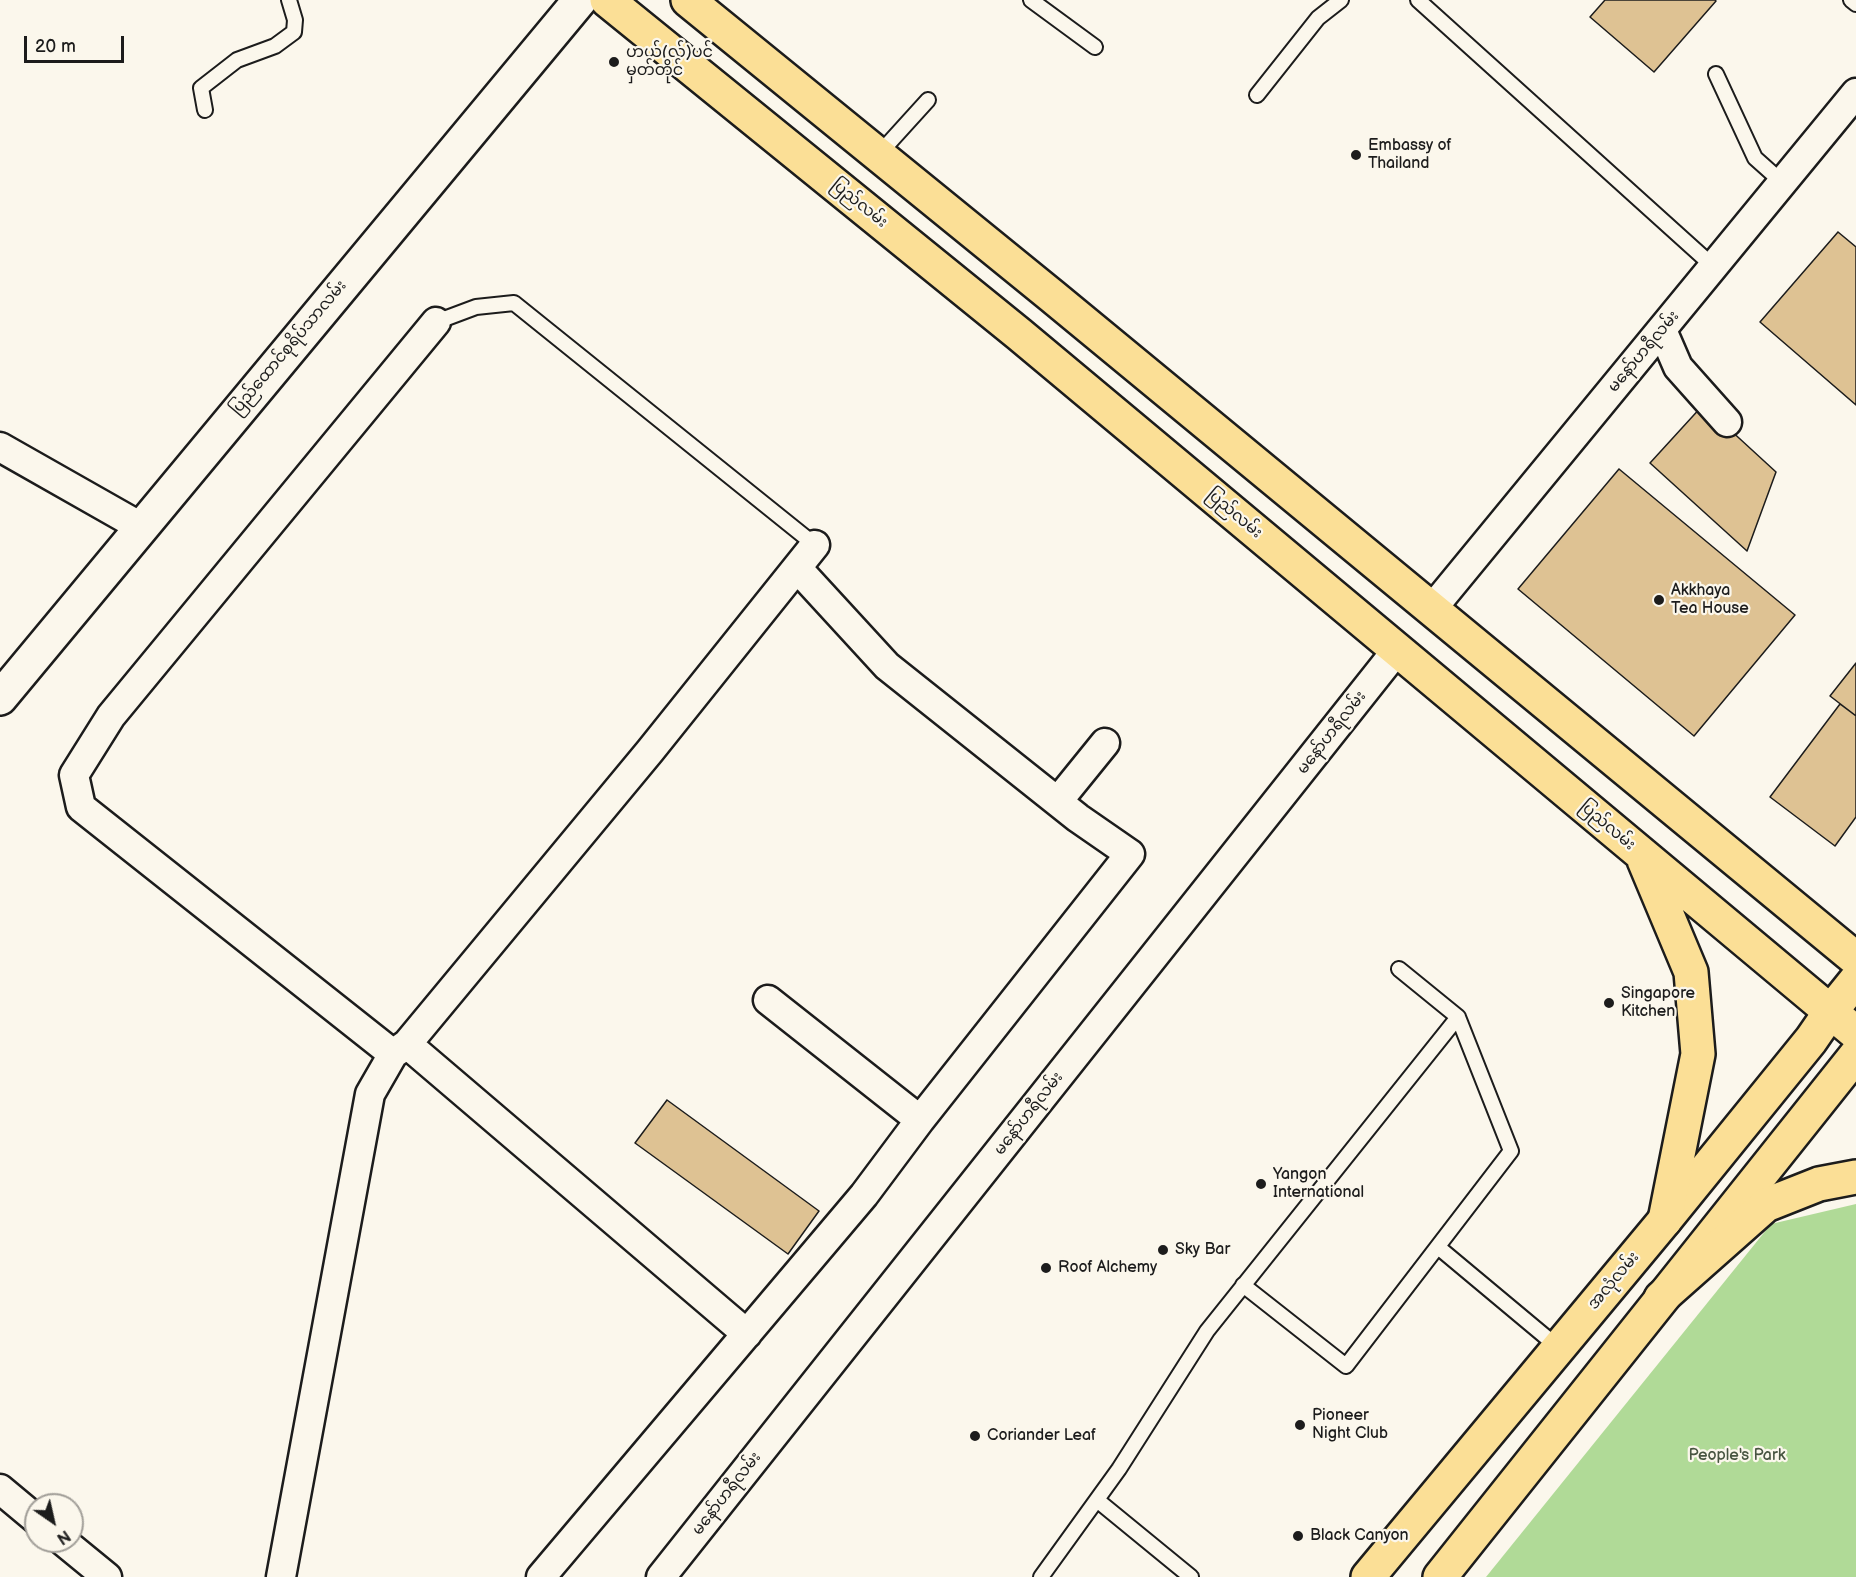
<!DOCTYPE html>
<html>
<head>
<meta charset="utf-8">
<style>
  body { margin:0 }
  #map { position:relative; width:1856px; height:1577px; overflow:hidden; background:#fbf7ec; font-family:"Balsamiq Sans",sans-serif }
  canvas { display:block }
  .north { position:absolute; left:24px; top:1493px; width:60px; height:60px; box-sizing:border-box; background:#fbf7ec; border:2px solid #a29f99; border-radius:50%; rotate:146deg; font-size:16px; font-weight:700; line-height:24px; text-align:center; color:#1c1c1c }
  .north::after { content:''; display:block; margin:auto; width:21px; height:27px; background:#1c1c1c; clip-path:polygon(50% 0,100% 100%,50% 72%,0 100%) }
  .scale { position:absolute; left:24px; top:36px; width:100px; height:27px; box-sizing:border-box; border:3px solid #1c1c1c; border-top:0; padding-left:8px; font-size:18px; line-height:21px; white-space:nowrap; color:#1c1c1c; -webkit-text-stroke:4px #fbf7ec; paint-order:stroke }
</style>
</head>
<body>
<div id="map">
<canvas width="1856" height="1577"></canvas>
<div class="north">N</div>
<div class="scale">20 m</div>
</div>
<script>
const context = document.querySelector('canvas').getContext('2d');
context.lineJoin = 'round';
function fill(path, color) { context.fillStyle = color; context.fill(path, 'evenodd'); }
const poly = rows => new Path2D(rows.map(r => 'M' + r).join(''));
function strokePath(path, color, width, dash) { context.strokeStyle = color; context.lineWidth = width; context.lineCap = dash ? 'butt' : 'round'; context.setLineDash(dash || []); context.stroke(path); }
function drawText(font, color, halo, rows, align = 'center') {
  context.font = font + ' "Balsamiq Sans","Noto Sans Myanmar",sans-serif'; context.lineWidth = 4.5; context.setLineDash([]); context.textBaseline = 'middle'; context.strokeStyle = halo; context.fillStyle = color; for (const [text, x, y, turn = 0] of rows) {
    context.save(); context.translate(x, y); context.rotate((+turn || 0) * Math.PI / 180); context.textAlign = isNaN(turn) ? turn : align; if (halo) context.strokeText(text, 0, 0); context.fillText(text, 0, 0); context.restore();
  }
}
fill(poly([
  [1856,1204,1856,1577,1486,1577,1771,1224]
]), '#b0da97');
const building = poly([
  [1605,0,1715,0,1716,1,1654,72,1590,17,1605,0],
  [1838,232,1856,247,1856,405,1760,322,1838,232],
  [1703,405,1776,472,1747,551,1650,463,1703,405],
  [1619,469,1795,615,1694,736,1518,589,1619,469],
  [1856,663,1856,716,1830,696,1856,663],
  [1840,704,1856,716,1856,817,1835,846,1770,797,1840,704],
  [667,1100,819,1211,788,1254,635,1143,667,1100]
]);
fill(building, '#dec293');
strokePath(building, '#1c1c1c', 1.5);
const lane = poly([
  [1031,0,1095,47],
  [1418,0,1714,267],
  [1851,0,1856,4],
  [1716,74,1755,158,1783,183],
  [1257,95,1318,18,1341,0],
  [205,110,201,88,237,60,275,46,294,32,295,20,289,0],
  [879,154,928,100],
  [436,322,476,307,514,303,815,545],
  [1438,1247,1559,1348],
  [1243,1285,1346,1366,1511,1151,1458,1017,1399,969],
  [1097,1500,1191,1577],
  [1041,1577,1119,1469,1207,1331,1458,1017]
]);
const street = poly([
  [1662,330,1678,367,1727,422],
  [0,447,141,527],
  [1431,610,1856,93],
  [1058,801,1105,743],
  [768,1000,920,1120,1130,854,1078,818,887,666,797,568],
  [407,1044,747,1334],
  [393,1054,81,807,74,775,111,716,436,322],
  [0,1489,36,1519],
  [63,1541,107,1577],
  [281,1577,370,1094,393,1054,407,1044,650,751,815,545],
  [541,1577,864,1195,920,1120],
  [661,1577,1397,650]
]);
const secondary = poly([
  [0,698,580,0]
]);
const primary = poly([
  [1368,1577,1665,1220,1811,1040,1831,1011],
  [1440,1577,1856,1055]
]);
const highway = poly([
  [607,0,1019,334,1856,1033],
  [688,0,1052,296,1856,959],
  [1644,860,1691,972,1698,1054,1665,1220],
  [1831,1011,1856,980],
  [1661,1298,1766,1205,1819,1184,1856,1177]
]);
strokePath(lane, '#1c1c1c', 18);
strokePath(street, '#1c1c1c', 33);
strokePath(secondary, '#1c1c1c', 38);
strokePath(primary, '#1c1c1c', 38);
strokePath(highway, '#1c1c1c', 38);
strokePath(lane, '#fbf7ec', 14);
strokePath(street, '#fbf7ec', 28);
strokePath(secondary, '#fbf7ec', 33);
strokePath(primary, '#fbdf96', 33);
strokePath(highway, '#fbdf96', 33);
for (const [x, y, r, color] of [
  [614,62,6,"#1c1c1c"],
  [1356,155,6,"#1c1c1c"],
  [1659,600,6,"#1c1c1c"],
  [1609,1003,6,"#1c1c1c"],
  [1261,1184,6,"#1c1c1c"],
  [1163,1250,6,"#1c1c1c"],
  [1046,1268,6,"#1c1c1c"],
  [1300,1425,6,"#1c1c1c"],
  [975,1436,6,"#1c1c1c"],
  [1298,1536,6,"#1c1c1c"]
]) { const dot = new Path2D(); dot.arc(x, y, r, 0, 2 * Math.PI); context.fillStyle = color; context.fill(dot); strokePath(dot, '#fbf7ec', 2); }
drawText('16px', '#1c1c1c', '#fbf7ec', [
  ["ဟယ်(လ်)ပင်",626,53],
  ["မှတ်တိုင်",626,71],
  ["Embassy of",1368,146],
  ["Thailand",1368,164],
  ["Akkhaya",1671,591],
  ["Tea House",1671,609],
  ["Singapore",1621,994],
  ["Kitchen",1621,1012],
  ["Yangon",1273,1175],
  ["International",1273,1193],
  ["Sky Bar",1175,1250],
  ["Roof Alchemy",1058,1268],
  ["Pioneer",1312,1416],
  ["Night Club",1312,1434],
  ["Coriander Leaf",987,1436],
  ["Black Canyon",1310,1536]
], 'left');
drawText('16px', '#1c1c1c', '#fbf7ec', [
  ["ပြည်လမ်း",859,204,39],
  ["ပြည်ထောင်စုရိပ်သာလမ်း",289,348,-50],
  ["မနော်ဟရီလမ်း",1644,352,-50],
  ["ပြည်လမ်း",1234,514,40],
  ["မနော်ဟရီလမ်း",1332,733,-52],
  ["ပြည်လမ်း",1607,826,40],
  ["မနော်ဟရီလမ်း",1029,1114,-52],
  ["အလုံလမ်း",1614,1281,-50],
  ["မနော်ဟရီလမ်း",727,1494,-52]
]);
drawText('16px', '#485541', '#fbf7ec', [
  ["People's Park",1737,1456]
]);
</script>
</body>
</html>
